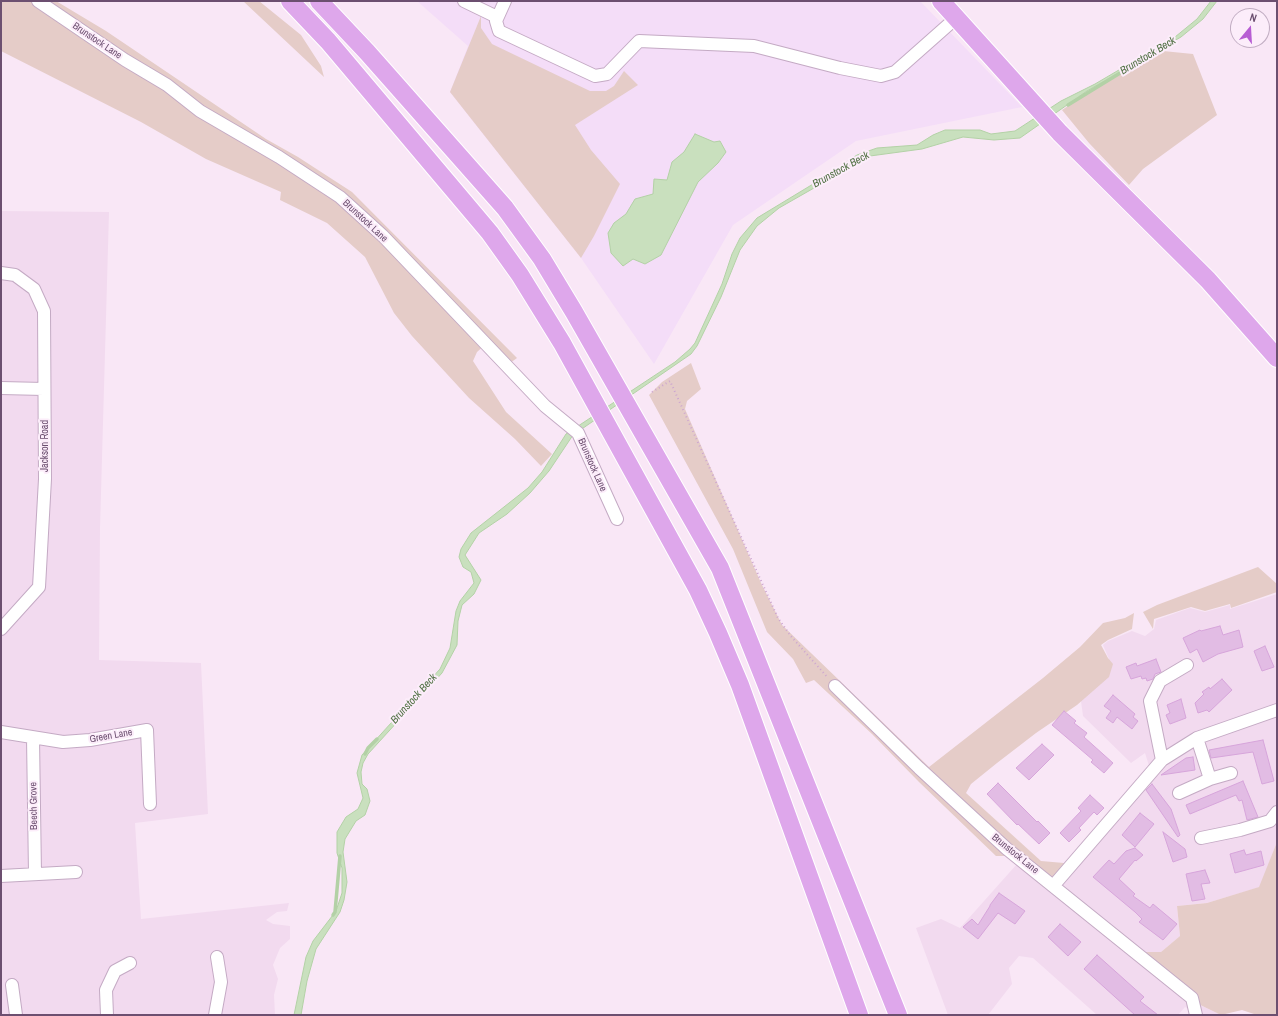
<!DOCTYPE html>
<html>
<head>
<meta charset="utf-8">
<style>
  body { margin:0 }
  #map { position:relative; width:1278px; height:1016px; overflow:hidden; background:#f9e7f6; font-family:"Archivo Narrow",sans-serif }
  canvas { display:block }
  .frame { position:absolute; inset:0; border:2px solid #6c4f70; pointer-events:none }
  .north { position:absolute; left:1230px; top:8px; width:40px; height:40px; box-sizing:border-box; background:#fcedfa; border:1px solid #c2aec3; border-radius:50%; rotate:18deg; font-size:11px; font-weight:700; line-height:16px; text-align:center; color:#6c4f70 }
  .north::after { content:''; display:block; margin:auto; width:14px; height:18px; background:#b75dd3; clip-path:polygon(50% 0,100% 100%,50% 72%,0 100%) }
</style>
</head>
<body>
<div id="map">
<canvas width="1278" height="1016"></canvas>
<div class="frame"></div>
<div class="north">N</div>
</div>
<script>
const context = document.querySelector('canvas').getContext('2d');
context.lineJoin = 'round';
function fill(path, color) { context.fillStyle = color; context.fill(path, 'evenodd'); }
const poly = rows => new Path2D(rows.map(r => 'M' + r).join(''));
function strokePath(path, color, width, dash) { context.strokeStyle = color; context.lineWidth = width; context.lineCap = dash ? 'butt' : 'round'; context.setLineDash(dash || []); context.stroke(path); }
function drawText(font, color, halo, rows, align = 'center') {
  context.font = font + ' "Archivo Narrow",sans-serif'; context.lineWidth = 4; context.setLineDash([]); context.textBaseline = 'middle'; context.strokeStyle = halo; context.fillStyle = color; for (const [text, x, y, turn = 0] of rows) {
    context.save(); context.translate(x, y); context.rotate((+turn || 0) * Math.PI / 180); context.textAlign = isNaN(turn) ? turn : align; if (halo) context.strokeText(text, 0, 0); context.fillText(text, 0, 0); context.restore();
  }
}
fill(poly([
  [1,211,109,212,100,528,99,660,201,663,208,814,135,823,141,919,289,903,287,911,277,912,266,920,273,924,290,926,290,939,280,948,273,965,278,979,274,995,275,1015,1,1015],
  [1277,594,1277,842,1260,887,1207,903,1177,906,1180,936,1161,952,1145,952,1190,1000,1221,1015,1198,1015,1185,1007,1178,1015,1097,1015,1033,958,1019,956,1009,968,1012,984,988,1015,948,1015,916,928,941,919,960,928,1017,864,1039,880,1056,879,1151,772,1145,753,1131,763,1083,716,1081,701,1075,689,1109,659,1103,645,1108,641,1132,631,1145,636,1154,629,1156,620,1190,608,1205,612,1230,605,1230,609]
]), '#f2daef');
fill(poly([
  [417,1,920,1,1022,107,856,141,733,225,654,364,581,258,450,92,468,46]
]), '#f4ddf8');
fill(poly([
  [1,1,56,1,106,31,266,139,298,157,352,192,517,358,506,366,487,343,477,352,473,361,506,412,552,454,541,466,515,439,469,398,412,336,394,313,365,257,327,223,280,200,281,192,206,159,141,122,1,51],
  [243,1,259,1,301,35,321,66,324,77],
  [481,16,481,28,492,44,590,91,606,91,614,86,624,71,638,85,575,125,591,150,620,184,594,236,581,258,450,92],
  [1153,50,1193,54,1217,115,1143,169,1129,185,1089,143,1062,110],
  [691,363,701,389,687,401,685,409,761,583,782,625,929,767,1043,678,1080,647,1103,623,1125,618,1134,613,1132,629,1108,640,1101,645,1108,658,1113,664,1109,677,1077,705,1036,733,997,763,971,784,966,793,1041,861,1064,863,1064,865,1054,878,1040,879,1006,856,996,856,919,782,872,734,814,680,806,683,793,659,767,632,733,549,649,395,662,382],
  [1258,567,1277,584,1277,592,1231,608,1230,604,1205,611,1191,607,1154,619,1153,629,1143,612,1157,605],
  [1277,842,1277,1015,1257,1015,1242,1010,1221,1015,1190,1000,1138,961,1145,952,1161,952,1180,936,1177,906,1207,903,1259,887]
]), '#e5ccc8');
const water = poly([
  [1211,1,1217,1,1203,19,1181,37,1087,91,1020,138,994,140,963,137,922,149,870,156,779,208,757,226,740,250,721,297,697,346,691,354,573,435,549,471,530,493,507,514,479,533,465,555,481,580,474,594,462,605,458,621,457,645,442,673,368,754,363,763,361,772,362,784,367,789,370,801,365,815,356,821,345,839,343,852,347,882,344,900,340,912,316,949,307,981,301,1015,294,1015,306,957,313,941,336,911,342,893,342,868,337,853,337,832,346,817,358,809,363,798,357,773,362,755,440,669,450,648,456,611,460,601,474,583,471,572,463,567,459,557,461,549,471,533,528,488,542,472,566,434,675,362,690,349,695,343,722,284,732,254,740,238,757,218,823,178,857,155,877,148,917,145,933,135,945,130,980,130,991,134,1015,131,1061,101,1095,84,1175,37,1197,19,1211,1],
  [695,134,714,142,720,141,726,152,718,163,698,182,661,255,645,264,633,259,623,266,611,253,608,233,614,223,626,214,635,199,653,194,654,179,667,180,672,162,684,152,695,134]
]);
fill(water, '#c9e0be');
strokePath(water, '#b3d1a6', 1);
strokePath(poly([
  [1068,105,1143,59],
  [365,754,368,748,377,739],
  [333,915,335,912,340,856]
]), '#b3d1a6', 3.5);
const building = poly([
  [1220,626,1223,635,1239,630,1243,647,1218,654,1203,662,1197,649,1190,653,1183,638,1200,630,1201,631,1220,626],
  [1265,646,1274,667,1262,671,1254,651,1265,646],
  [1156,659,1161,672,1155,674,1153,679,1147,681,1146,678,1142,679,1141,676,1131,679,1126,667,1136,663,1137,666,1156,659],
  [1222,679,1232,690,1209,712,1207,710,1198,713,1195,703,1204,694,1202,692,1209,687,1210,689,1222,679],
  [1113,695,1135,714,1133,717,1138,721,1132,729,1117,717,1113,723,1106,718,1111,711,1104,706,1113,695],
  [1181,699,1186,718,1170,724,1166,715,1170,713,1167,705,1181,699],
  [1064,711,1076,721,1074,723,1087,733,1084,737,1113,763,1104,773,1091,762,1093,760,1052,725,1064,711],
  [1263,740,1274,781,1262,784,1253,752,1211,758,1209,750,1263,740],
  [1042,744,1054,755,1029,780,1016,768,1042,744],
  [1193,757,1195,770,1161,775,1186,758,1193,757],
  [1243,781,1258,817,1247,820,1242,800,1239,801,1236,795,1190,814,1186,805,1243,781],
  [998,783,1037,822,1038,821,1050,833,1039,844,1018,824,1017,825,987,794,998,783],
  [1152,784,1171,809,1180,835,1178,837,1146,790,1152,784],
  [1090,795,1104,808,1097,815,1094,812,1079,828,1081,830,1069,842,1060,833,1081,811,1078,808,1090,795],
  [1140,813,1154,824,1135,847,1122,835,1140,813],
  [1163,832,1185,849,1187,857,1173,862,1163,832],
  [1135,848,1143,855,1136,861,1135,860,1119,879,1135,894,1133,896,1150,908,1153,904,1177,924,1163,940,1139,922,1142,919,1135,912,1093,877,1109,860,1114,864,1126,851,1135,848],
  [1244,850,1246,855,1261,851,1264,865,1235,873,1230,854,1244,850],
  [1205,870,1210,883,1201,884,1205,899,1192,901,1186,874,1205,870],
  [999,893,1025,911,1015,924,998,913,978,939,963,927,972,919,978,925,990,906,990,905,999,893],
  [1060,924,1081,942,1068,956,1048,937,1060,924],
  [1097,955,1144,997,1140,1001,1158,1015,1135,1015,1084,969,1097,955]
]);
fill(building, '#e2bce4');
strokePath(building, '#d7a5db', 1);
const minor = poly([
  [38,1,125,60,167,85,200,111,279,157,340,197,383,236,545,406,578,433,617,519],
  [464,1,497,17],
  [505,1,496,21,499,31,595,76,607,74,639,41,754,46,840,68,881,76,895,72,956,18],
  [1,273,15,275,34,289,44,311,45,479,39,587,1,629],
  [1,388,44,389],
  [835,686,919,768,1007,849,1192,998,1196,1015],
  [1,732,63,742,90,740,147,730,150,804],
  [33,738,35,874],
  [1197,738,1210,779,1231,773],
  [1162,760,1150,701,1160,681,1187,665],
  [1179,793,1210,779],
  [1201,838,1240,830,1270,821,1277,812],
  [1,876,76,872],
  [1054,885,1162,760,1197,738,1277,710],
  [12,985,16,1015],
  [107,1015,106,990,115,971,130,963],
  [215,1015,221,982,217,957]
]);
const highway = poly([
  [290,1,328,41,490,233,520,275,562,343,698,590,718,633,740,685,859,1015],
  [319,1,367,52,505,208,542,259,574,312,720,568,898,1015],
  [941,1,1060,133,1208,280,1277,358]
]);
strokePath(minor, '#c4aac4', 14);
strokePath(highway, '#fff', 20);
strokePath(poly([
  [652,392,670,381,778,618,790,635,828,678]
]), '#cda6d0', 2, [1, 3]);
strokePath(minor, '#fff', 12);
strokePath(highway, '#dea7eb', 18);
drawText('10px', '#6c4f70', '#fcedfa', [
  ["Brunstock Lane",97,41,34],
  ["Brunstock Lane",365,221,43],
  ["Jackson Road",45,446,-90],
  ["Brunstock Lane",592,465,66],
  ["Green Lane",111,736,-10],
  ["Beech Grove",34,806,-91],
  ["Brunstock Lane",1015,854,39]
]);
drawText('italic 11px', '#527245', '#fcedfa', [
  ["Brunstock Beck",1148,56,-31],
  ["Brunstock Beck",841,170,-29],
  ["Brunstock Beck",414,699,-48]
]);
</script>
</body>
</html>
